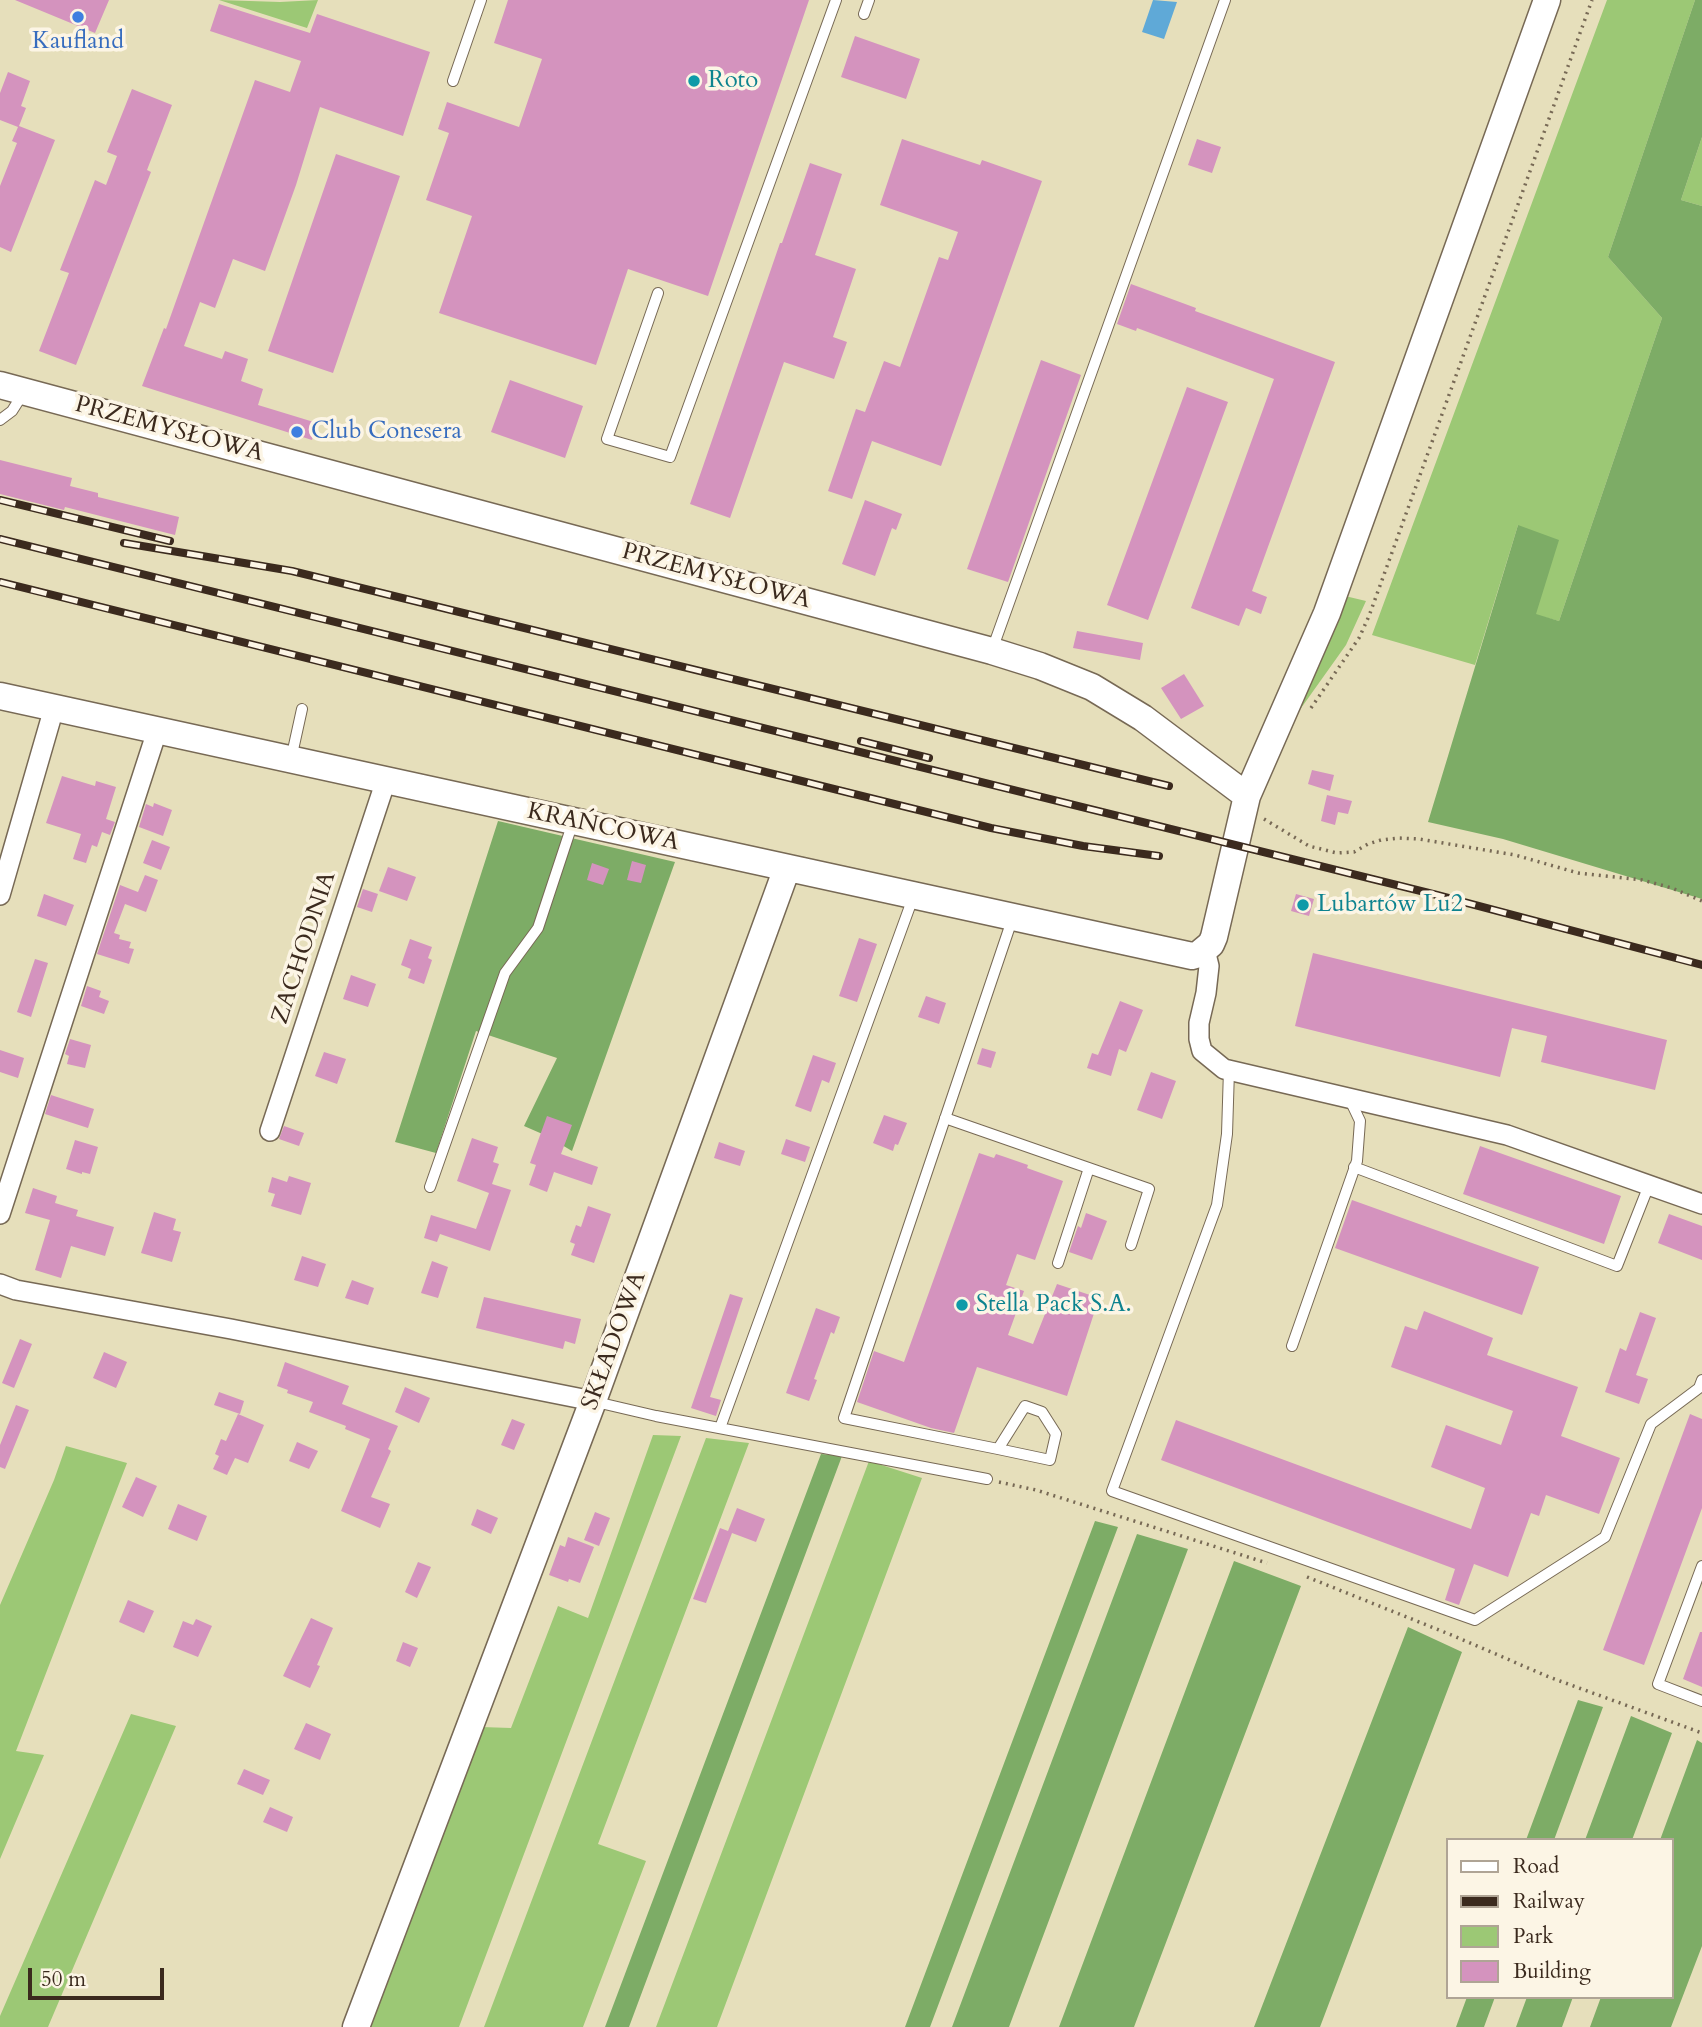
<!DOCTYPE html>
<html>
<head>
<meta charset="utf-8">
<style>
  body { margin:0 }
  #map { position:relative; width:1702px; height:2027px; overflow:hidden; background:#e6dfbb; font-family:Cardo,serif }
  canvas { display:block }
  .legend { position:absolute; left:1446px; top:1838px; width:228px; height:161px; box-sizing:border-box; background:#fcf5e5; border:2px solid #afa495; margin:0; padding:9px 12px; list-style:none; font-size:21px; color:#3b2a1e }
  .legend li { display:flex; align-items:center; gap:14px; height:35px }
  .legend b { width:35px; border:2px solid #afa495 }
  .scale { position:absolute; left:28px; top:1968px; width:136px; height:32px; box-sizing:border-box; border:4px solid #3b2a1e; border-top:0; padding-left:9px; font-size:21px; line-height:24px; white-space:nowrap; color:#3b2a1e; -webkit-text-stroke:5px #fcf5e5; paint-order:stroke }
</style>
</head>
<body>
<div id="map">
<canvas width="1702" height="2027"></canvas>
<ul class="legend">
<li><b style="height:9px;background:#fff"></b>Road</li>
<li><b style="height:9px;background:#3b2a1e"></b>Railway</li>
<li><b style="height:19px;background:#9cc875"></b>Park</li>
<li><b style="height:19px;background:#d493be"></b>Building</li>
</ul>
<div class="scale">50 m</div>
</div>
<script>
const context = document.querySelector('canvas').getContext('2d');
context.lineJoin = 'round';
function fill(path, color) { context.fillStyle = color; context.fill(path, 'evenodd'); }
const poly = rows => new Path2D(rows.map(r => 'M' + r).join(''));
function strokePath(path, color, width, dash) { context.strokeStyle = color; context.lineWidth = width; context.lineCap = dash ? 'butt' : 'round'; context.setLineDash(dash || []); context.stroke(path); }
function drawText(font, color, halo, rows, align = 'center') {
  context.font = font + ' Cardo,serif'; context.lineWidth = 7; context.setLineDash([]); context.textBaseline = 'middle'; context.strokeStyle = halo; context.fillStyle = color; for (const [text, x, y, turn = 0] of rows) {
    context.save(); context.translate(x, y); context.rotate((+turn || 0) * Math.PI / 180); context.textAlign = isNaN(turn) ? turn : align; if (halo) context.strokeText(text, 0, 0); context.fillText(text, 0, 0); context.restore();
  }
}
fill(poly([
  [219,0,280,2,318,0,307,28],
  [1607,0,1695,0,1608,257,1662,318,1559,621,1536,615,1518,525,1475,665,1372,635],
  [1702,137,1702,206,1681,200],
  [1345,596,1366,601,1346,645,1294,718],
  [653,1435,681,1436,459,2027,368,2027,481,1727,511,1728,558,1606,588,1618],
  [706,1438,749,1443,598,1844,646,1861,583,2027,484,2027],
  [66,1446,127,1463,16,1751,44,1755,0,1859,0,1605,54,1480],
  [869,1461,922,1478,717,2027,656,2027],
  [131,1714,176,1726,48,2027,0,2027,0,2016]
]), '#9cc875');
fill(poly([
  [1695,0,1702,0,1702,137,1681,200,1702,206,1702,899,1503,839,1428,822,1518,525,1559,540,1536,614,1559,621,1662,318,1608,257],
  [498,821,675,862,572,1151,547,1136,524,1126,557,1058,476,1031,436,1153,395,1142],
  [821,1454,842,1456,629,2027,605,2027],
  [1095,1521,1118,1527,930,2027,905,2027],
  [1137,1534,1188,1549,1009,2027,952,2027],
  [1234,1561,1301,1586,1134,2027,1059,2027],
  [1408,1627,1462,1652,1320,2027,1254,2027],
  [1578,1700,1603,1707,1554,1840,1526,1840],
  [1631,1716,1672,1733,1632,1840,1585,1840],
  [1697,1740,1702,1743,1702,1946,1671,2027,1590,2027,1601,1997,1672,1997,1672,1840,1660,1840],
  [1467,1997,1495,1997,1484,2027,1456,2027],
  [1527,1997,1573,1997,1562,2027,1516,2027]
]), '#7dac66');
fill(poly([
  [1153,0,1177,2,1164,39,1142,32]
]), '#5fa9d7');
fill(poly([
  [15,0,109,0,95,33],
  [508,0,809,0,708,296,628,269,596,365,439,313,472,216,426,200,449,133,438,129,447,102,519,127,542,59,494,43],
  [219,4,310,33,317,14,430,52,403,136,320,107,296,185,265,271,233,259,215,308,200,302,184,346,222,359,225,351,248,359,241,381,263,389,258,405,317,423,312,440,142,386,164,328,166,329,255,80,290,92,301,61,210,31],
  [855,36,920,59,906,99,841,77],
  [8,72,30,81,21,106,26,108,19,126,55,140,11,252,0,247,0,186,17,143,12,141,18,127,0,120,0,93],
  [132,89,172,105,147,170,151,172,76,365,39,351,69,273,60,270,95,180,106,185,117,156,107,152],
  [902,139,980,165,982,160,1042,181,941,466,872,441,852,499,828,491,856,409,865,412,884,361,900,367,939,257,948,260,958,232,880,205],
  [1197,139,1221,147,1212,173,1188,165],
  [336,154,400,176,333,373,268,351],
  [810,163,842,174,815,255,856,269,833,337,847,342,834,379,784,362,730,518,690,504,780,243,782,243],
  [1131,284,1196,308,1195,311,1335,362,1252,591,1267,597,1261,614,1246,608,1239,626,1191,608,1274,379,1137,328,1136,331,1117,324],
  [1041,360,1081,375,1008,582,967,569],
  [510,380,583,406,565,458,491,432],
  [1187,387,1228,402,1148,620,1107,605],
  [0,460,72,478,70,486,98,493,98,497,179,517,175,535,65,507,64,510,0,494],
  [865,500,902,514,896,530,892,528,875,576,842,564],
  [1077,631,1143,643,1140,660,1073,648],
  [1184,674,1204,706,1181,719,1161,688],
  [1312,770,1334,775,1330,791,1308,784],
  [62,776,95,786,96,781,116,787,106,819,115,822,110,835,102,832,97,847,92,845,86,863,73,859,81,834,46,823],
  [1327,795,1352,801,1348,814,1338,812,1335,825,1321,821],
  [154,803,172,810,163,836,139,827,146,804,153,807],
  [152,840,170,847,161,870,143,863],
  [632,861,646,865,641,883,627,880],
  [592,863,609,869,603,885,587,880],
  [388,867,416,877,407,901,379,891],
  [145,875,158,880,146,912,125,904,114,933,120,935,119,939,131,942,129,948,134,949,129,964,97,954,120,885,138,892],
  [363,889,378,894,372,912,357,907],
  [44,894,74,905,66,926,37,916],
  [1296,894,1314,899,1309,916,1291,911],
  [859,938,877,944,857,1002,839,996],
  [410,939,432,947,428,958,432,960,424,984,408,978,411,969,401,965],
  [1313,953,1667,1040,1655,1090,1541,1062,1547,1036,1512,1028,1500,1077,1295,1026],
  [35,959,48,963,31,1017,17,1012],
  [351,975,376,984,368,1007,343,999],
  [87,986,101,991,99,997,109,1001,104,1014,81,1006],
  [926,996,946,1003,939,1024,918,1017],
  [1120,1001,1143,1010,1126,1052,1119,1049,1111,1076,1087,1068,1092,1053,1098,1055],
  [70,1039,91,1045,85,1068,67,1064,69,1056,65,1054],
  [982,1048,996,1052,991,1068,977,1064],
  [0,1050,24,1058,18,1078,0,1072],
  [324,1052,346,1059,337,1084,315,1076],
  [813,1055,836,1063,829,1083,822,1080,811,1112,795,1106],
  [1151,1072,1176,1081,1162,1119,1137,1110],
  [51,1095,94,1109,88,1128,45,1114],
  [884,1115,907,1123,898,1145,895,1144,893,1151,873,1143],
  [547,1116,572,1125,561,1154,598,1167,592,1185,554,1172,547,1192,529,1185,536,1165,530,1163],
  [284,1126,304,1133,299,1146,279,1139],
  [472,1138,498,1147,493,1162,499,1164,492,1184,511,1190,490,1251,440,1234,437,1242,424,1238,431,1215,476,1229,489,1193,457,1181],
  [786,1139,810,1147,805,1162,781,1154],
  [75,1140,98,1147,90,1174,82,1172,82,1174,66,1169],
  [719,1142,745,1151,740,1166,714,1158],
  [1480,1146,1621,1196,1604,1244,1463,1194],
  [979,1153,994,1158,996,1154,1005,1157,1028,1165,1027,1168,1063,1181,1035,1260,1017,1254,1006,1285,1024,1291,1008,1335,1033,1344,1057,1284,1099,1298,1067,1396,977,1367,954,1433,931,1428,857,1402,874,1351,904,1362],
  [289,1176,311,1183,301,1215,271,1206,275,1194,268,1192,272,1177,287,1182],
  [33,1188,57,1196,55,1203,78,1210,76,1216,114,1227,105,1256,71,1246,61,1278,35,1270,50,1220,25,1213],
  [1352,1200,1539,1267,1522,1315,1335,1248],
  [588,1206,611,1214,594,1263,571,1255,575,1244,570,1242,576,1225,581,1227],
  [154,1212,176,1219,173,1230,181,1232,172,1262,141,1253],
  [1086,1213,1107,1221,1092,1260,1069,1252,1078,1226,1081,1228],
  [1669,1214,1702,1226,1702,1260,1658,1243],
  [302,1256,326,1264,318,1287,294,1280],
  [432,1261,448,1267,438,1298,421,1293],
  [352,1280,374,1288,368,1305,345,1298],
  [730,1294,743,1298,710,1397,721,1400,716,1416,691,1408],
  [484,1297,581,1319,575,1344,565,1341,563,1349,476,1328],
  [816,1308,840,1317,834,1334,831,1332,814,1379,817,1380,809,1401,786,1393],
  [1424,1311,1493,1338,1487,1355,1578,1387,1561,1436,1620,1458,1599,1514,1546,1495,1539,1516,1531,1513,1508,1577,1474,1564,1459,1605,1445,1600,1455,1569,1161,1460,1176,1420,1471,1529,1485,1488,1431,1467,1446,1425,1501,1445,1513,1411,1391,1367,1405,1326,1417,1330],
  [1640,1312,1656,1318,1636,1375,1648,1379,1639,1404,1605,1392,1620,1348,1626,1351],
  [20,1339,32,1344,14,1388,2,1383],
  [104,1352,127,1362,116,1388,93,1378],
  [285,1362,349,1386,342,1404,398,1426,388,1449,391,1451,371,1497,390,1504,380,1528,341,1511,370,1439,345,1429,346,1426,309,1412,313,1402,287,1393,288,1390,277,1386],
  [405,1387,430,1398,419,1423,395,1412],
  [219,1392,244,1401,240,1414,214,1405],
  [16,1405,29,1410,5,1469,0,1467,0,1445],
  [238,1414,264,1425,248,1463,235,1458,227,1475,213,1469,219,1456,215,1454,221,1439,226,1441],
  [1690,1414,1702,1419,1702,1508,1644,1665,1603,1650],
  [512,1419,525,1424,514,1450,501,1445],
  [297,1442,318,1451,309,1469,289,1461],
  [136,1477,157,1486,143,1517,122,1507],
  [178,1504,207,1516,197,1541,168,1529],
  [737,1508,765,1519,756,1542,732,1533,706,1603,693,1599,720,1528,728,1531],
  [477,1509,498,1518,491,1534,471,1525],
  [595,1512,610,1518,599,1546,584,1540],
  [568,1537,594,1547,580,1583,569,1579,568,1582,549,1575,560,1545,565,1547],
  [418,1562,431,1567,417,1598,405,1592],
  [128,1600,154,1611,144,1633,119,1622],
  [311,1618,333,1628,317,1665,320,1666,310,1688,283,1676],
  [196,1619,212,1626,198,1657,173,1647,183,1621,193,1625],
  [1700,1632,1702,1632,1702,1687,1683,1679],
  [403,1642,418,1648,410,1667,396,1661],
  [306,1723,331,1734,320,1760,294,1749],
  [244,1769,270,1780,263,1795,237,1784],
  [270,1807,293,1817,287,1832,263,1822]
]), '#d493be');
const lane = poly([
  [864,14,869,0],
  [453,81,481,0],
  [658,293,607,439,670,457,836,0],
  [0,420,12,411,24,392],
  [992,650,1225,0],
  [291,759,302,709],
  [1229,1070,1227,1134,1217,1205,1112,1491,1475,1620,1605,1537,1651,1424,1699,1388,1702,1380],
  [945,1118,1149,1189,1131,1245],
  [1354,1167,1617,1266,1649,1185],
  [430,1187,505,973,538,928,573,822],
  [1058,1263,1089,1168],
  [1292,1346,1357,1161,1360,1121,1350,1100],
  [596,1402,656,1416,987,1479],
  [720,1428,914,895],
  [998,1449,1025,1406,1042,1412,1056,1434,1050,1460,998,1449,844,1418,1012,920],
  [1702,1566,1658,1684,1702,1701]
]);
const street = poly([
  [0,895,54,708],
  [1205,950,1209,966,1206,993,1199,1023,1199,1039,1202,1051,1224,1069,1507,1135,1702,1204],
  [270,1131,386,780],
  [0,1214,157,731],
  [0,1284,16,1290,231,1329,593,1401]
]);
const secondary = poly([
  [0,385,992,651,1040,666,1092,687,1143,718,1247,796],
  [0,696,1192,956,1199,954,1211,944,1214,937,1247,796,1327,613,1547,0],
  [356,2027,593,1401,787,868]
]);
strokePath(lane, '#776955', 12);
strokePath(street, '#776955', 22);
strokePath(secondary, '#776955', 29);
strokePath(poly([
  [1311,708,1359,638,1369,616,1592,0],
  [1264,819,1309,846,1337,853,1354,852,1368,844,1381,840,1399,838,1419,839,1515,855,1578,873,1642,880,1672,888,1702,901],
  [999,1482,1036,1490,1267,1563],
  [1307,1577,1454,1636,1549,1677,1702,1733]
]), '#776955', 3.5, [2, 5]);
strokePath(lane, '#fff', 10);
strokePath(street, '#fff', 19);
strokePath(secondary, '#fff', 26);
const rail = poly([
  [0,500,170,541],
  [0,539,1437,895,1702,965],
  [124,543,292,571,1169,786],
  [0,582,991,828,1083,846,1159,856],
  [861,741,929,758]
]);
strokePath(rail, '#3b2a1e', 8);
strokePath(rail, '#fcf5e5', 5, [16]);
for (const [x, y, r, color] of [
  [78,17,7,"#3f7fe0"],
  [694,81,7,"#0f9aa8"],
  [297,432,7,"#3f7fe0"],
  [1303,905,7,"#0f9aa8"],
  [962,1305,7,"#0f9aa8"]
]) { const dot = new Path2D(); dot.arc(x, y, r, 0, 2 * Math.PI); context.fillStyle = color; context.fill(dot); strokePath(dot, '#fcf5e5', 2.5); }
drawText('24px', '#366cbe', '#fcf5e5', [
  ["Kaufland",78,42],
  ["Club Conesera",311,432,"left"]
]);
drawText('24px', '#0d838f', '#fcf5e5', [
  ["Roto",708,81],
  ["Lubartów Lu2",1317,905],
  ["Stella Pack S.A.",976,1305]
], 'left');
drawText('24px', '#3b2a1e', '#fcf5e5', [
  ["PRZEMYSŁOWA",169,430,15],
  ["PRZEMYSŁOWA",716,577,15],
  ["KRAŃCOWA",603,828,12],
  ["ZACHODNIA",305,948,-72],
  ["SKŁADOWA",615,1341,-70]
]);
</script>
</body>
</html>
